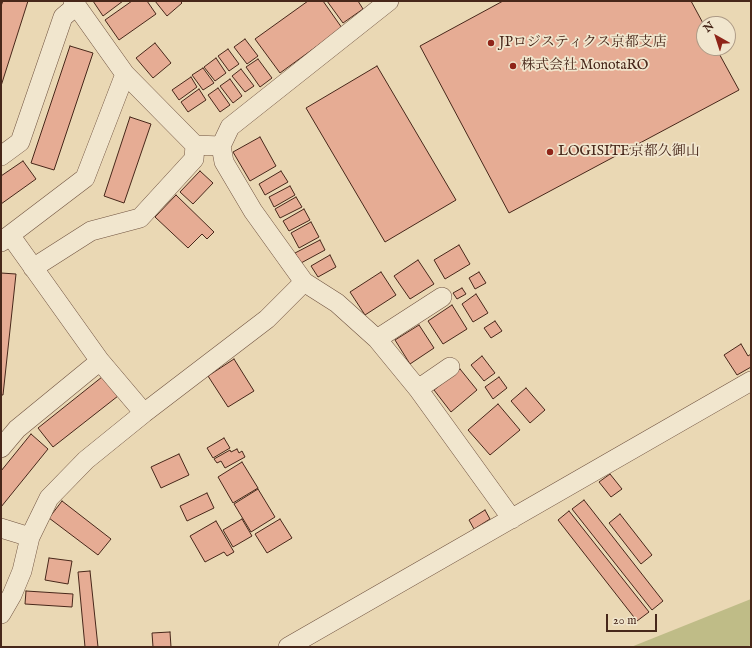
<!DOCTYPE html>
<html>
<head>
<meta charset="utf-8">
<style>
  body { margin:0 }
  #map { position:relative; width:752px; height:648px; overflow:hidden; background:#ead8b4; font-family:"IM FELL English",serif }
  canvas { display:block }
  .frame { position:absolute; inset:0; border:2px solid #47271a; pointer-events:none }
  .north { position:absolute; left:696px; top:16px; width:40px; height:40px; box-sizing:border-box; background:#f1e6ce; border:1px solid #ad9a86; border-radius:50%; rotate:321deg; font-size:11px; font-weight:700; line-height:16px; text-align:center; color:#47271a }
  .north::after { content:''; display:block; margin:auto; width:14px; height:18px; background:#8f2418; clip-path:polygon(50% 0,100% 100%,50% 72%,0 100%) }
  .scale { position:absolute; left:606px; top:614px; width:51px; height:18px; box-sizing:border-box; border:2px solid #47271a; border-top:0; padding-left:5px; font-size:12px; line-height:14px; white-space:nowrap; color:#47271a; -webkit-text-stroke:3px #f1e6ce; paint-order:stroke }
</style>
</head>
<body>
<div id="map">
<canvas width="752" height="648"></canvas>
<div class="frame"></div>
<div class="north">N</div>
<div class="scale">20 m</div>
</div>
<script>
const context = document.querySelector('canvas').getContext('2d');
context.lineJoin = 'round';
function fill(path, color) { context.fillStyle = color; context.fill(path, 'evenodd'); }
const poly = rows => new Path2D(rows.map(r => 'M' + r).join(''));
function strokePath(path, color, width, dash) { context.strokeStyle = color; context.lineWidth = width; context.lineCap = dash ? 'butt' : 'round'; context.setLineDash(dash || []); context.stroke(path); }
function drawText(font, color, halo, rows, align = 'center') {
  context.font = font + ' "IM FELL English","Noto Serif JP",serif'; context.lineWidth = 3.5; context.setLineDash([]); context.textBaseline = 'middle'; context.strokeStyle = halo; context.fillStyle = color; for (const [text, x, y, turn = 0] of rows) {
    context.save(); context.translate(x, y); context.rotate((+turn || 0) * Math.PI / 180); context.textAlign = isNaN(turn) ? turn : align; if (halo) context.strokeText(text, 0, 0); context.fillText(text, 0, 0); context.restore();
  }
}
fill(poly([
  [751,599,751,645,747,647,631,647]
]), '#bfbc87');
const building = poly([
  [3,1,28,1,1,86,1,6,3,1],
  [93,1,123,1,103,16,93,1],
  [132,1,147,1,156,14,119,40,105,20,132,1],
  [155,1,180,1,182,3,167,16,155,1],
  [308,1,323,1,342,28,280,73,255,39,308,1],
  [327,1,358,1,363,9,343,23,327,1],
  [503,1,691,1,704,25,704,48,716,48,739,90,509,213,420,46,503,1],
  [245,39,258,56,247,64,234,47,245,39],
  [155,43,171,63,153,78,136,58,155,43],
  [70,46,93,53,54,170,31,163,70,46],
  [228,49,239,64,229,71,218,56,228,49],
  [216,58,226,73,215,81,204,67,216,58],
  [258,59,272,78,260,87,246,67,258,59],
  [377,66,456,200,385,242,306,108,377,66],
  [203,68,214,83,203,90,192,75,203,68],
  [241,69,254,86,245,92,232,76,241,69],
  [191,77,197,87,179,100,172,90,191,77],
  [230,79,242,96,233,103,220,86,230,79],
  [218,88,230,105,220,112,208,95,218,88],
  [199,89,206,100,188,112,181,102,199,89],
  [130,117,151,124,124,203,104,196,130,117],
  [260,137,276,166,250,181,233,152,260,137],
  [23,161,36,179,1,204,1,176,23,161],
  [200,171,213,183,193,204,180,192,200,171],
  [281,171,288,182,265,195,259,184,281,171],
  [290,186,295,195,274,207,269,197,290,186],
  [176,195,214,232,207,239,202,234,188,248,155,217,176,195],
  [296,197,302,207,280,218,275,209,296,197],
  [304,209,310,220,289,231,283,221,304,209],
  [311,222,319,237,299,248,291,233,311,222],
  [320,240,325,250,301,263,295,253,320,240],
  [459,245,470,264,445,279,434,260,459,245],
  [330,255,336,267,318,277,311,266,330,255],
  [418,260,434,284,410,299,394,276,418,260],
  [381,272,396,295,365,315,350,292,381,272],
  [479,272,486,283,475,289,469,278,479,272],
  [1,273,16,274,3,395,1,395,1,273],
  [462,288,466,294,457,299,453,293,462,288],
  [476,294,488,313,473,322,462,304,476,294],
  [452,305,467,329,443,344,428,321,452,305],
  [495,321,502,331,491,338,484,328,495,321],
  [419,325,434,348,410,364,395,340,419,325],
  [741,344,748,356,751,354,751,367,737,375,724,355,741,344],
  [482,356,495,373,484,381,471,365,482,356],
  [234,359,254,391,228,407,208,376,234,359],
  [460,369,477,390,451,412,434,390,460,369],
  [102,377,118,396,53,447,38,428,102,377],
  [499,377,507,388,493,399,485,387,499,377],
  [526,388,545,410,530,423,511,401,526,388],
  [498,404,520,430,490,455,468,430,498,404],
  [31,434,48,449,1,507,1,471,31,434],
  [224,438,230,448,213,458,207,448,224,438],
  [237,449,239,453,242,451,245,457,225,468,221,461,217,463,214,459,230,450,231,452,237,449],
  [179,454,189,475,161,488,151,467,179,454],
  [242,462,258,488,233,503,218,477,242,462],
  [610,474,622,489,611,497,599,482,610,474],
  [258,489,275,517,251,532,234,504,258,489],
  [207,493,214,508,187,521,180,506,207,493],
  [584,500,663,601,652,610,572,509,584,500],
  [62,501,111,539,98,555,49,518,62,501],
  [485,510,490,519,474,529,469,520,485,510],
  [569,511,649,612,637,621,558,520,569,511],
  [620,514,652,555,641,564,609,523,620,514],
  [242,519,252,536,233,547,223,530,242,519],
  [280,519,292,538,267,553,255,534,280,519],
  [216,521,234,552,227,556,224,552,205,562,190,536,216,521],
  [49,558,72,561,68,584,45,580,49,558],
  [90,571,98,647,85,647,78,572,90,571],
  [26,591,73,594,72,607,25,604,26,591],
  [170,632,171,647,153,647,152,633,170,632]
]);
fill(building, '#e6ac94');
strokePath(building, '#47271a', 1);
const minor = poly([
  [73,1,125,74,195,145,221,146],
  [389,1,230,127,221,146,224,162,253,211,304,282,337,303,377,339,418,389,512,519],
  [1,156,20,142,63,17,76,6],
  [10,235,85,178,125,74],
  [1,242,10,235,100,361,144,413],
  [33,268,91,231,140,218,194,159,195,145],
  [377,339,442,297],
  [418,389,450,367],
  [1,448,17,429,100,361],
  [1,528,30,537],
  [1,614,12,595,22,571,30,537,49,498,86,460,144,413,267,319,304,282],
  [288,647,751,381]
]);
strokePath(minor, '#705340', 20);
strokePath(minor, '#f1e6ce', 19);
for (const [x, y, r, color] of [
  [491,43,4,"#8f2418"],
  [513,66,4,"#8f2418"],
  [550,152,4,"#8f2418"]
]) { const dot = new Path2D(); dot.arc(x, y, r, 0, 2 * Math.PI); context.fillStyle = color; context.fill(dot); strokePath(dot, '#f1e6ce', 1.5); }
drawText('14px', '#47271a', '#f1e6ce', [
  ["JPロジスティクス京都支店",499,43],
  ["株式会社 MonotaRO",521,66],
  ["LOGISITE京都久御山",558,152]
], 'left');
</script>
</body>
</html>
